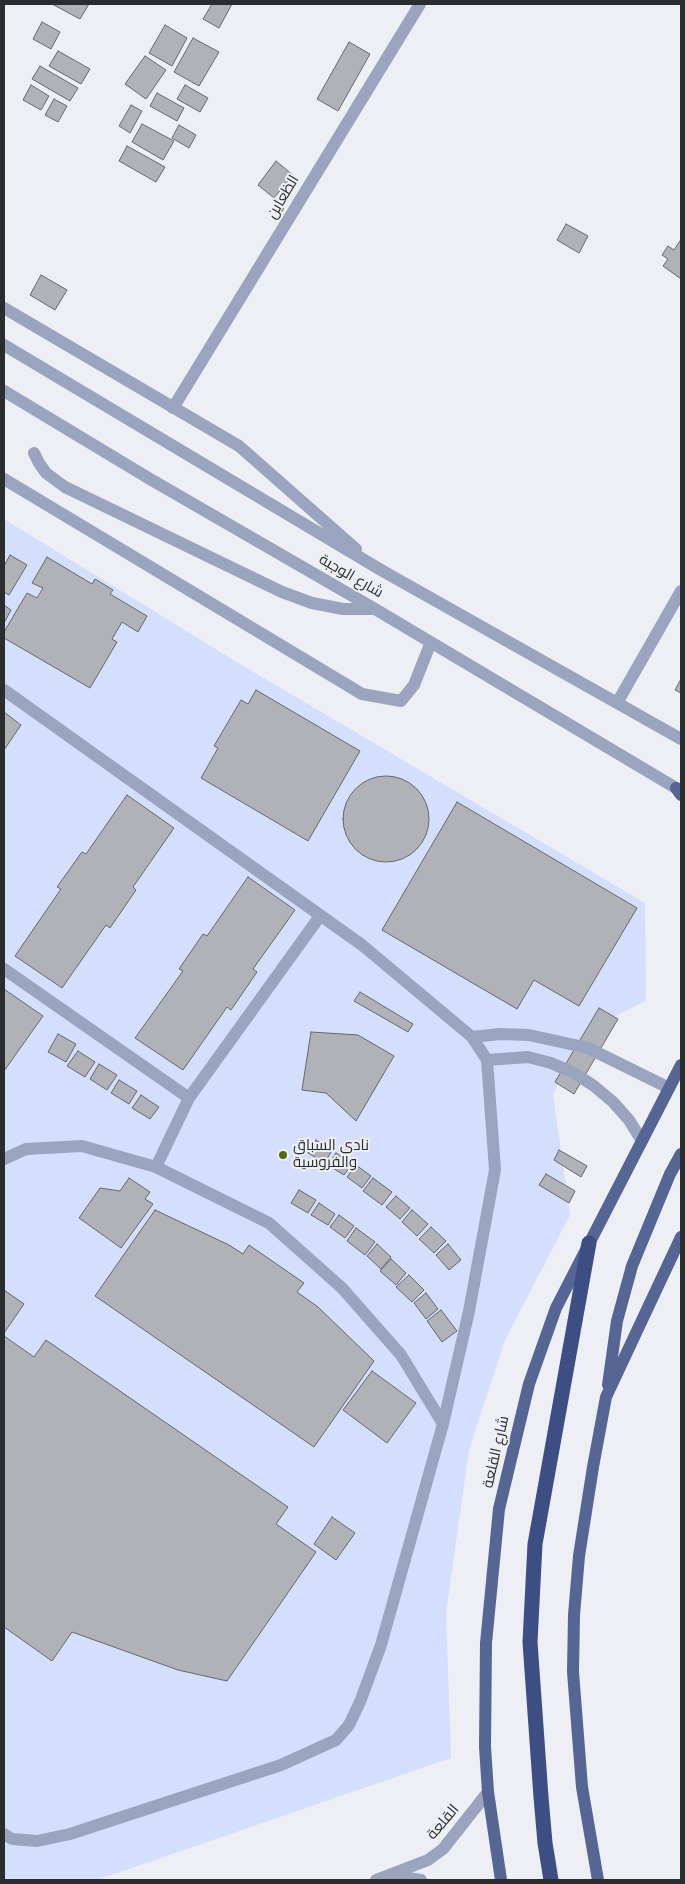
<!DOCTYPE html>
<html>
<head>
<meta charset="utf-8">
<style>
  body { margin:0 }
  #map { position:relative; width:685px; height:1884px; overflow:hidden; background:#edeff4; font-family:Montserrat,sans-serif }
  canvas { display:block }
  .frame { position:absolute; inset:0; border:5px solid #2b2c2e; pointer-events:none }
</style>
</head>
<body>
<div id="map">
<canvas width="685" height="1884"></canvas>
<div class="frame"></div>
</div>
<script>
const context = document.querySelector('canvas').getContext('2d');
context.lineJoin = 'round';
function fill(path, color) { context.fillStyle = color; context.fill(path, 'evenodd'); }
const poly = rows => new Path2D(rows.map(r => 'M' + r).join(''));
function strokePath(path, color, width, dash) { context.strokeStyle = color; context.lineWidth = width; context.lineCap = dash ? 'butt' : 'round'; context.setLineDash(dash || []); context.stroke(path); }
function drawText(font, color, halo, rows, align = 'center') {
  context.font = font + ' Montserrat,Cairo,sans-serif'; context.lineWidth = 4; context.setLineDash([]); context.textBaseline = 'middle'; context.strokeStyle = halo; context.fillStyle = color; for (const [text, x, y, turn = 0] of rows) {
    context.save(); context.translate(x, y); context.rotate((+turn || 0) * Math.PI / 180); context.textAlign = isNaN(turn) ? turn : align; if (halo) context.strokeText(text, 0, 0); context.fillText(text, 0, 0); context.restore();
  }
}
fill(poly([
  [4,519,240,664,645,903,646,1001,593,1027,553,1094,570,1215,505,1340,469,1450,446,1613,451,1758,97,1880,4,1880]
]), '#d4dffd');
const building = poly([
  [52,4,89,4,80,19,52,4],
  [212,4,232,4,219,28,203,19,212,4],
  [42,22,60,32,51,49,33,39,42,22],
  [165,25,187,38,172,66,149,53,165,25],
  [193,38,219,52,199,86,174,72,193,38],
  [349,42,370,54,338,111,317,99,349,42],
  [58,51,90,69,81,84,49,66,58,51],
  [145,56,166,70,146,99,125,84,145,56],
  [40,66,78,88,70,101,32,79,40,66],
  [31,85,49,96,41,110,23,100,31,85],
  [185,85,208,98,200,112,177,99,185,85],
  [157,93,184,108,177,121,150,106,157,93],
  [54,99,67,106,58,122,45,115,54,99],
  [131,105,142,111,130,133,119,126,131,105],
  [142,124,174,141,163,160,132,142,142,124],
  [179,125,196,135,189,148,172,138,179,125],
  [127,146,165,167,156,182,119,161,127,146],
  [276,161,293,175,274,198,258,185,276,161],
  [566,224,588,236,579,253,557,240,566,224],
  [680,241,681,242,681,279,663,266,668,259,662,255,668,246,674,250,680,241],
  [41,275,67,290,55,310,30,295,41,275],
  [10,555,27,565,9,595,4,592,4,566,10,555],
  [47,557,92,584,95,579,113,590,110,594,147,616,138,632,122,622,112,639,117,642,90,688,4,638,4,632,27,593,37,598,43,588,32,583,47,557],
  [4,605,11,610,4,623,4,605],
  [681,679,681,693,675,690,681,679],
  [256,690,360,751,308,841,201,778,218,748,214,746,241,700,248,704,256,690],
  [4,712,21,725,4,750,4,712],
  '343 819a43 43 0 1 1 86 0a43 43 0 1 1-86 0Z',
  [127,795,174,828,133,887,136,890,110,928,106,925,62,988,15,956,61,889,57,887,82,852,86,854,127,795],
  [457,802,637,908,579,1006,534,980,517,1009,382,930,457,802],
  [248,877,295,910,253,969,257,972,231,1010,227,1007,183,1070,135,1038,183,971,179,969,203,934,207,936,248,877],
  [4,989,43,1016,4,1071,4,989],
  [360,992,413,1024,408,1032,354,1001,360,992],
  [599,1008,618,1019,574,1094,555,1082,599,1008],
  [311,1032,358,1035,394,1056,356,1121,326,1093,302,1090,311,1032],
  [58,1034,76,1044,66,1062,48,1052,58,1034],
  [78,1051,95,1062,85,1077,67,1066,78,1051],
  [99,1064,117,1075,107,1090,90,1079,99,1064],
  [119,1080,137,1091,129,1104,111,1093,119,1080],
  [141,1095,159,1107,150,1119,132,1108,141,1095],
  [316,1140,332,1150,325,1163,308,1153,316,1140],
  [559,1150,587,1166,581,1177,554,1160,559,1150],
  [336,1153,352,1164,344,1175,328,1165,336,1153],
  [356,1165,371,1176,362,1188,347,1177,356,1165],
  [546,1174,575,1191,569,1203,539,1185,546,1174],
  [129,1178,150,1192,145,1199,153,1204,121,1248,79,1218,100,1188,120,1191,129,1178],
  [373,1178,392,1192,382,1205,363,1191,373,1178],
  [299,1190,316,1200,308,1213,291,1203,299,1190],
  [396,1196,410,1208,400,1219,386,1207,396,1196],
  [319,1203,335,1214,328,1225,311,1215,319,1203],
  [155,1210,229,1245,243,1254,249,1245,304,1283,297,1292,318,1307,374,1361,314,1447,95,1296,155,1210],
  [412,1210,428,1224,417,1236,402,1222,412,1210],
  [339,1215,354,1226,345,1238,330,1227,339,1215],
  [431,1227,446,1241,434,1253,419,1239,431,1227],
  [356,1228,375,1242,365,1255,347,1241,356,1228],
  [377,1244,391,1257,381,1269,367,1256,377,1244],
  [448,1244,461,1260,449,1270,436,1255,448,1244],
  [391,1259,406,1273,396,1285,380,1271,391,1259],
  [409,1275,424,1290,412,1302,396,1287,409,1275],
  [4,1290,24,1304,4,1333,4,1290],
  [426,1293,438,1309,426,1319,414,1303,426,1293],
  [441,1310,457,1331,442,1342,427,1321,441,1310],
  [4,1336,34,1357,46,1340,288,1507,276,1524,316,1552,227,1681,178,1670,72,1632,52,1661,4,1627,4,1336],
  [372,1371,416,1403,387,1443,343,1410,372,1371],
  [332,1517,355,1533,336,1560,314,1544,332,1517]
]);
fill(building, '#b1b2b7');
strokePath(building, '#66686c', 1);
strokePath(poly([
  [4,308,239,446,356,549],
  [4,345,381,570,681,739],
  [4,391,150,479,375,609,681,791],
  [173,408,420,4],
  [34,453,39,463,46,473,65,487,282,592,312,603,343,609,374,609],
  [4,479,362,694,401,701,414,685,431,642],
  [4,690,362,945,472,1037,487,1060,495,1170,469,1311,443,1424,381,1645,360,1702,349,1725,336,1740,281,1765,70,1834,37,1841,12,1839,4,1834],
  [617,703,681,591],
  [4,969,189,1098],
  [472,1037,500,1034,529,1035,588,1048,669,1088],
  [487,1060,528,1057,551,1063,574,1073,594,1086,613,1102,629,1120,642,1141],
  [4,1159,26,1149,82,1146,156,1167,269,1223,342,1288,401,1355,443,1424],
  [156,1167,189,1098,320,916],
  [376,1880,389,1875],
  [421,1880,389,1875,428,1860,443,1849,488,1792]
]), '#9aa4bf', 12);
strokePath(poly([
  [676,788,681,795],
  [608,1385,617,1321,632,1266,670,1174,681,1154],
  [501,1880,488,1792,485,1747,486,1643,499,1509,529,1384,556,1308,681,1065],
  [598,1880,582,1787,573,1672,574,1615,579,1556,593,1467,606,1397,681,1237]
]), '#556594', 12);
strokePath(poly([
  [551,1880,545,1843,541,1797,530,1642,535,1544,589,1243]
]), '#3d4e84', 15);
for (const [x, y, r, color] of [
  [283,1155,5,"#57670f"]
]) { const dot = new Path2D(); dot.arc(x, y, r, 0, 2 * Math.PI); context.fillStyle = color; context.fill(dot); strokePath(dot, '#edeff4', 2); }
drawText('15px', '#2b2c2e', '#edeff4', [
  ["الظعاين",283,197,-59],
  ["شارع الوجبة",351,576,30],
  ["شارع القلعة",496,1452,-77],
  ["القلعة",443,1822,-50]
]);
drawText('15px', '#2b2c2e', '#edeff4', [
  ["نادي السباق",293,1146],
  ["والفروسية",293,1163]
], 'left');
</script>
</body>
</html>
